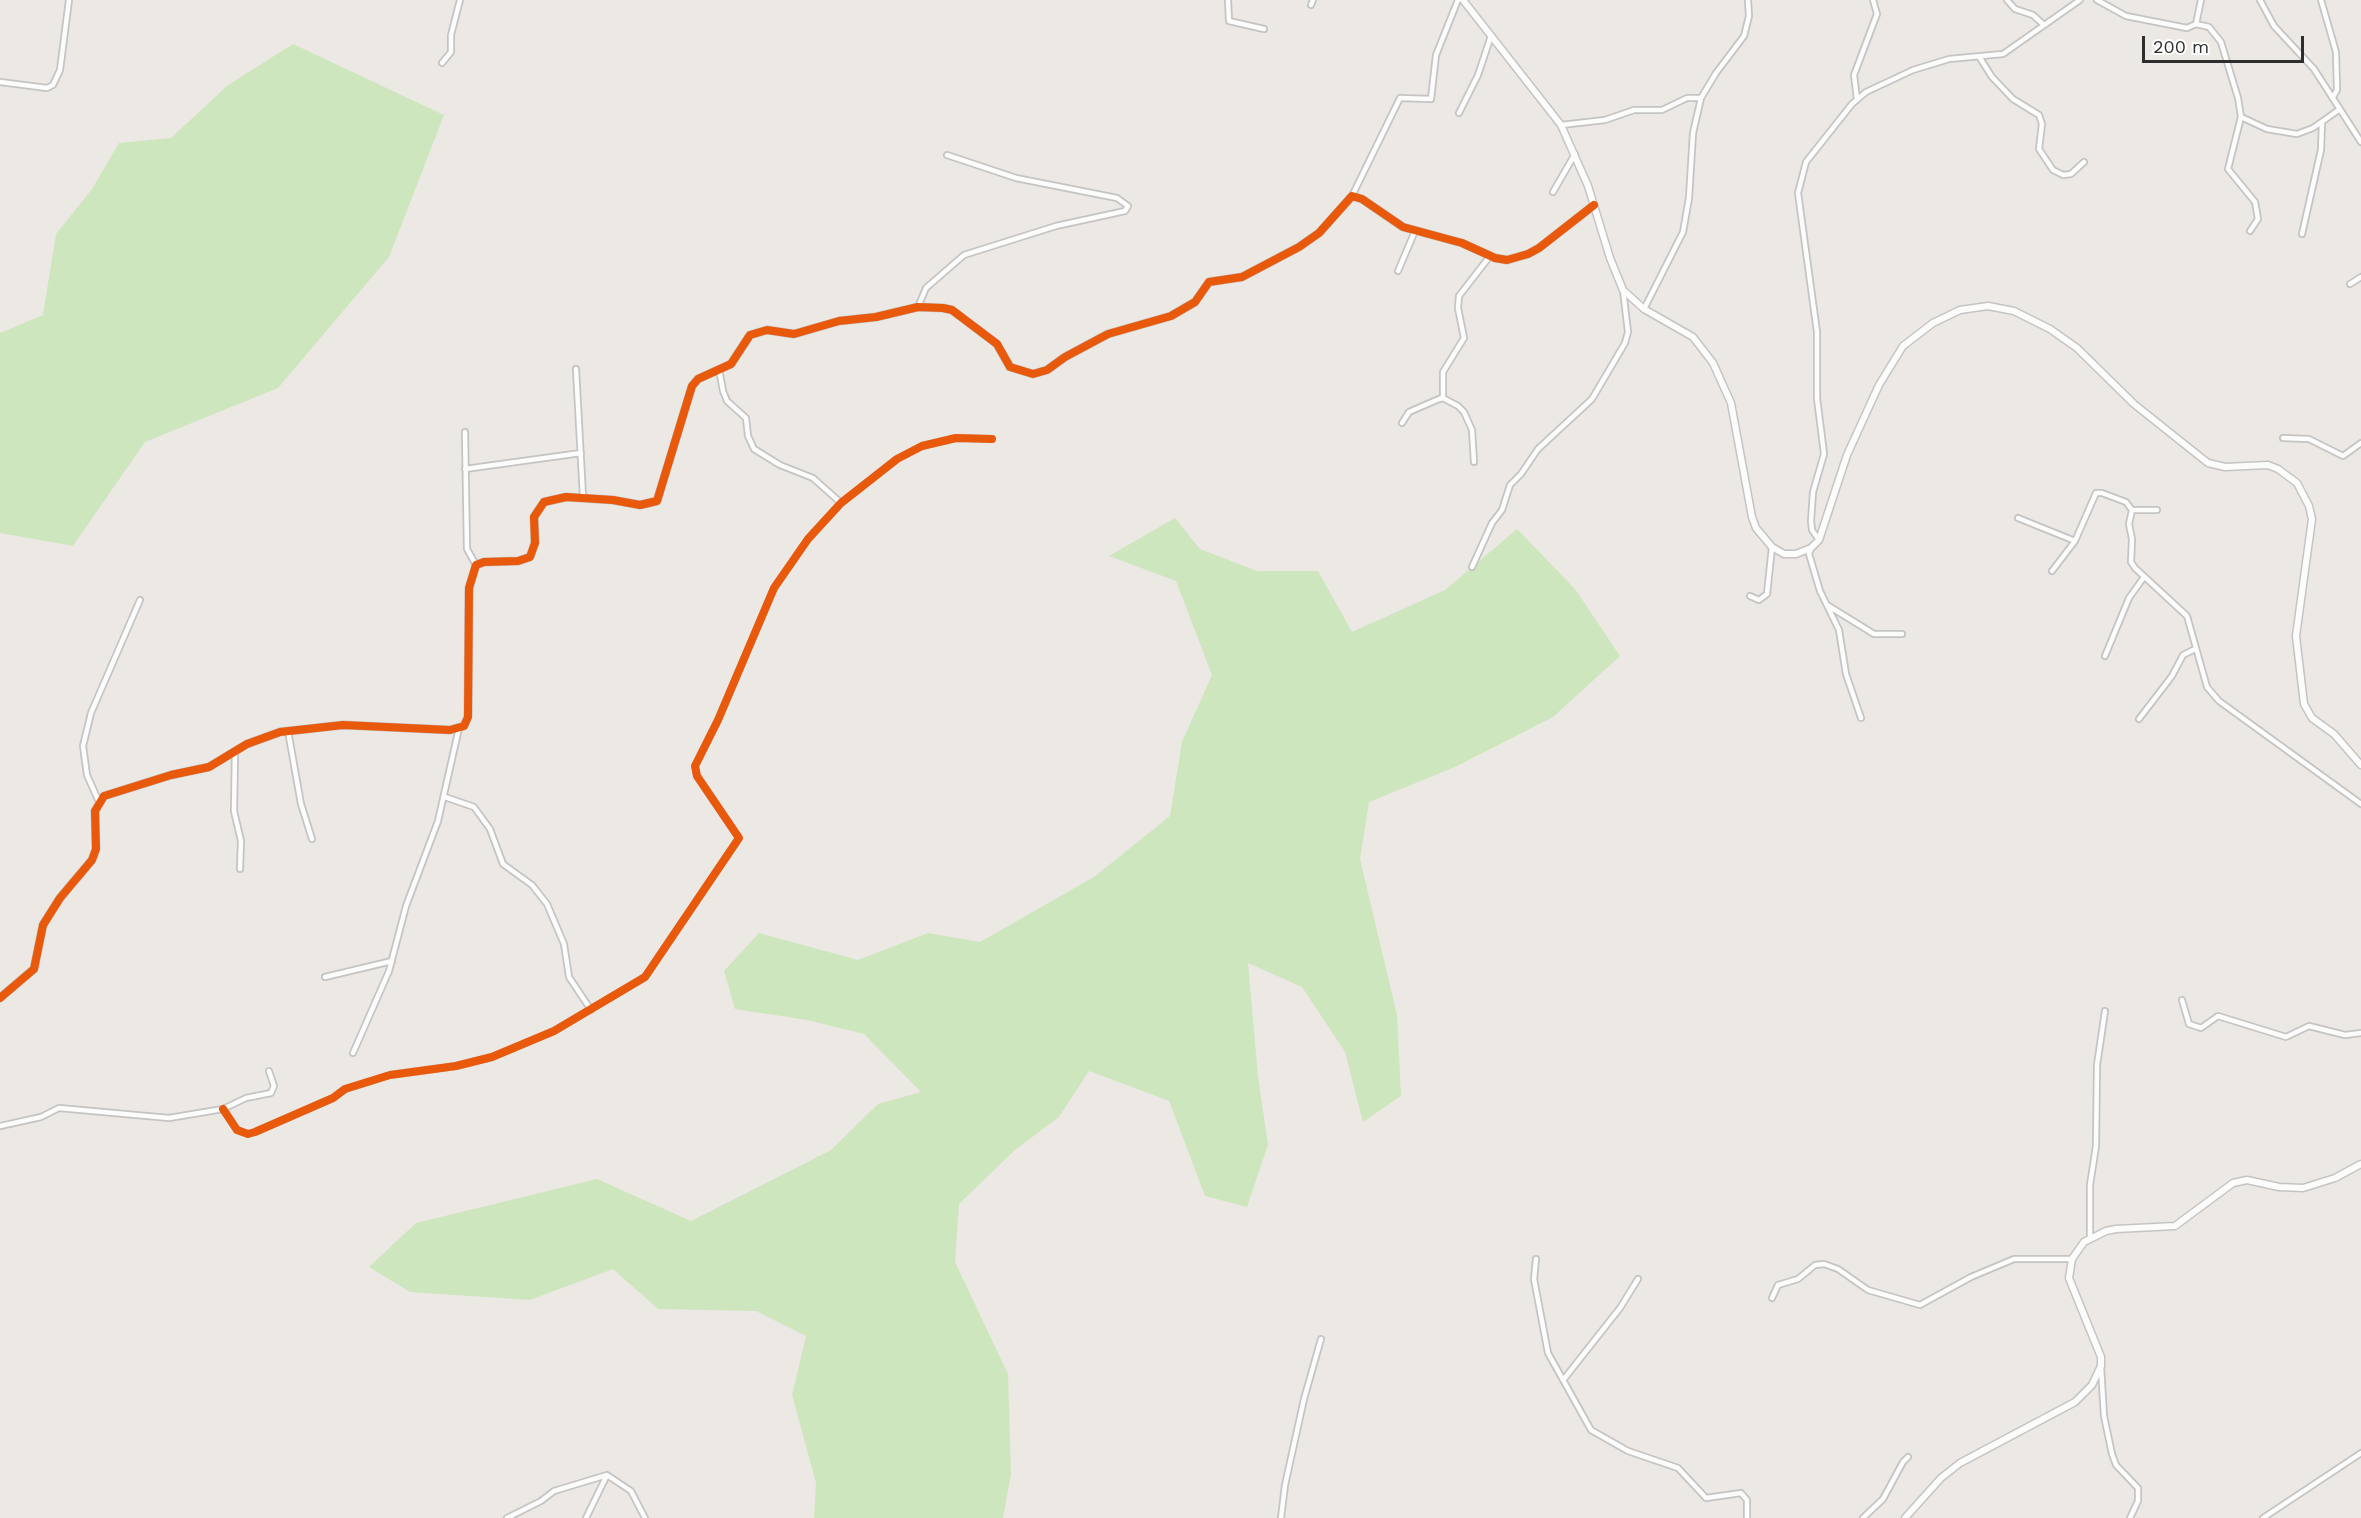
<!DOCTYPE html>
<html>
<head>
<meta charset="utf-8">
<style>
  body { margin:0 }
  #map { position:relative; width:2361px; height:1518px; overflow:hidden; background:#ece8e4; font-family:"Work Sans",sans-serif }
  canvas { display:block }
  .scale { position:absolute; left:2142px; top:36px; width:162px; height:27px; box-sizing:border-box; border:3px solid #2e2e2e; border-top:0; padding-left:8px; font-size:18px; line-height:21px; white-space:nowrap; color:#2e2e2e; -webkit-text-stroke:4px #fff; paint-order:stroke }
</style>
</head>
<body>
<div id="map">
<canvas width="2361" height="1518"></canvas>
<div class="scale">200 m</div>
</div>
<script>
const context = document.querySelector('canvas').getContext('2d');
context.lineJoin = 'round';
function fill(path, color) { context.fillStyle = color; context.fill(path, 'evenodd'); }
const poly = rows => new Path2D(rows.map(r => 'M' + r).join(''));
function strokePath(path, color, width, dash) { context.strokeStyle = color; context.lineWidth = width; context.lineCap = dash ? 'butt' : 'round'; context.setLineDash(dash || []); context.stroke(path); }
fill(poly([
  [293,44,444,115,389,257,278,388,145,442,73,546,0,533,0,333,43,315,56,234,92,189,119,143,171,138,228,85],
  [1175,518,1200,549,1257,571,1318,571,1352,632,1445,590,1517,529,1575,589,1620,656,1553,717,1455,767,1369,802,1360,859,1397,1015,1401,1096,1363,1122,1345,1052,1302,987,1248,963,1258,1076,1268,1145,1247,1207,1205,1196,1169,1101,1089,1071,1059,1117,1015,1150,959,1204,955,1262,1008,1374,1011,1474,1003,1518,814,1518,816,1483,792,1395,806,1336,756,1311,658,1309,613,1269,530,1300,410,1292,369,1267,416,1223,597,1179,691,1221,831,1150,878,1104,921,1092,864,1034,807,1020,735,1009,724,971,759,933,858,960,928,933,980,942,1094,877,1170,816,1182,742,1212,675,1176,581,1109,556]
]), '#cee6be');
const street = poly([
  [1228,0,1229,21,1264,29],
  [2007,0,2015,9,2033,15,2044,25],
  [2097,0,2126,16,2187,28,2196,24,2201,0],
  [2260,0,2274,26,2314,69,2361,142],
  [2321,0,2336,52,2337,90,2333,97],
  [1311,5,1313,0],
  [2196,24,2209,27,2221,42,2238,98,2241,117,2228,169,2255,202,2258,219,2250,231],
  [1980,58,1992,77,2013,99,2039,115,2042,124,2039,149,2053,170,2063,175,2071,174,2084,162],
  [442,63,451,52,451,35,460,0],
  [0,82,47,88,53,85,60,70,69,0],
  [1857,99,1854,75,1877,14,1873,0],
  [1459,113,1478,75,1491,36],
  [2241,117,2267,129,2297,134,2313,128,2340,109],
  [1561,125,1605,120,1634,110,1662,110,1687,98,1701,98,1716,73,1744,36,1749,16,1748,0],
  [1553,192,1575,154],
  [1352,196,1400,98,1431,99,1436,55,1458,0],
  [2302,234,2321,150,2322,122],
  [1398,271,1415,231],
  [2350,284,2361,277],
  [918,307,926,288,964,255,1056,226,1125,211,1128,206,1117,198,1016,178,947,155],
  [1644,309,1683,232,1689,198,1693,133,1701,98],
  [576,369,583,497],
  [719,369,723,391,727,401,746,418,748,436,754,449,780,465,813,478,841,503],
  [1443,398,1443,372,1464,338,1458,308,1459,296,1490,256],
  [1402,423,1409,412,1439,399,1443,398,1458,406,1464,412,1472,430,1474,462],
  [465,432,467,549,476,565],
  [2283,438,2309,439,2343,456,2361,443],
  [465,469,581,453],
  [2132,510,2157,510],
  [2018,518,2075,541],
  [1819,540,1812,530,1811,521,1813,492,1824,454,1817,398,1817,332,1798,193,1806,162,1852,104,1866,92,1913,70,1949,59,2003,54,2080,0],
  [1811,548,1809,554,1820,591,1839,630,1846,674,1861,718],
  [1472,567,1492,523,1502,510,1510,485,1521,474,1538,449,1592,399,1625,343,1628,332,1623,290],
  [2052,571,2075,541,2096,493,2102,493,2126,502,2132,510,2129,524,2132,539,2131,562,2135,568,2187,616,2207,687,2219,701,2361,804],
  [1750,596,1759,600,1767,594,1772,547],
  [1827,605,1874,634,1902,634],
  [2105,656,2129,598,2144,577],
  [2139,719,2172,676,2183,655,2195,649],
  [288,731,301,804,312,839],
  [235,751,234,811,241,841,240,869],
  [445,797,474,807,490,829,503,864,532,885,547,904,564,944,569,977,591,1010],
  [99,802,87,775,83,746,91,713,140,600],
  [325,977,392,961],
  [2182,1000,2189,1024,2201,1028,2218,1016,2286,1037,2309,1026,2345,1035,2361,1033],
  [353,1053,389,971,406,906,438,821,459,728],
  [223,1109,237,1130,248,1134,255,1132,333,1098,345,1089,390,1075,456,1066,492,1057,554,1031,645,977,739,838,697,776,695,766,718,720,774,588,808,539,841,503,897,459,922,446,956,438,992,439],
  [0,1126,41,1117,59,1108,169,1118,223,1109,246,1098,271,1093,274,1086,269,1071],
  [2090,1238,2090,1185,2096,1146,2097,1065,2105,1011],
  [1536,1259,1534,1279,1548,1353,1591,1430,1628,1451,1678,1468,1706,1498,1741,1493,1747,1500,1747,1518],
  [1772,1298,1778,1285,1798,1279,1815,1265,1824,1264,1838,1269,1868,1290,1920,1305,1971,1277,2014,1259,2072,1259],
  [2101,1367,2104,1416,2112,1454,2116,1465,2138,1488,2138,1501,2130,1518],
  [1564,1379,1620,1308,1638,1279],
  [507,1518,541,1501,554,1491,607,1475,631,1491,645,1518],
  [586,1518,607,1475],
  [1281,1518,1285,1485,1304,1399,1321,1339],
  [1863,1518,1883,1499,1903,1462,1908,1457],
  [2263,1518,2361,1453]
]);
const secondary = poly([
  [1463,0,1561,125,1588,186,1610,258,1623,290,1644,309,1693,337,1713,363,1731,403,1752,517,1756,528,1772,547,1784,554,1796,554,1811,548,1819,540,1847,455,1879,385,1903,346,1933,323,1960,310,1988,306,2014,311,2050,329,2077,348,2134,404,2208,463,2225,467,2268,465,2278,469,2297,483,2309,506,2312,519,2296,636,2304,704,2312,718,2334,734,2361,765],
  [0,998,34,969,43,925,60,898,92,860,96,849,95,811,104,796,171,775,209,767,247,744,280,732,343,725,450,730,464,726,468,717,469,588,476,565,484,562,518,561,530,557,535,543,534,517,544,502,566,497,613,500,640,505,657,501,692,386,698,379,731,364,750,335,767,330,794,334,839,321,876,317,918,307,943,308,952,310,997,344,1010,367,1033,374,1047,370,1065,357,1108,334,1171,316,1195,302,1209,282,1242,277,1299,247,1319,233,1352,196,1362,199,1403,227,1462,243,1495,258,1507,260,1528,254,1539,248,1594,205],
  [1905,1518,1941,1478,1960,1463,2075,1402,2092,1385,2101,1366,2101,1357,2069,1278,2072,1259,2084,1242,2106,1231,2116,1229,2175,1226,2233,1183,2247,1180,2279,1187,2303,1188,2335,1178,2361,1164]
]);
strokePath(street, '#c5c4c5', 8);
strokePath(secondary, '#c5c4c5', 9);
strokePath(street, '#fcfcfb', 4.5);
strokePath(secondary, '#fcfcfb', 6);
strokePath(poly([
  [0,998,34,969,43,925,60,898,92,860,96,849,95,811,104,796,171,775,209,767,247,744,280,732,343,725,450,730,464,726,468,717,469,588,476,565,484,562,518,561,530,557,535,543,534,517,544,502,566,497,613,500,640,505,657,501,692,386,698,379,731,364,750,335,767,330,794,334,839,321,876,317,918,307,943,308,952,310,997,344,1010,367,1033,374,1047,370,1065,357,1108,334,1171,316,1195,302,1209,282,1242,277,1299,247,1319,233,1352,196,1362,199,1403,227,1462,243,1495,258,1507,260,1528,254,1539,248,1594,205],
  [223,1109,237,1130,248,1134,255,1132,333,1098,345,1089,390,1075,456,1066,492,1057,554,1031,645,977,739,838,697,776,695,766,718,720,774,588,808,539,841,503,897,459,922,446,956,438,992,439]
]), '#e8590c', 8);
</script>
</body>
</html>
